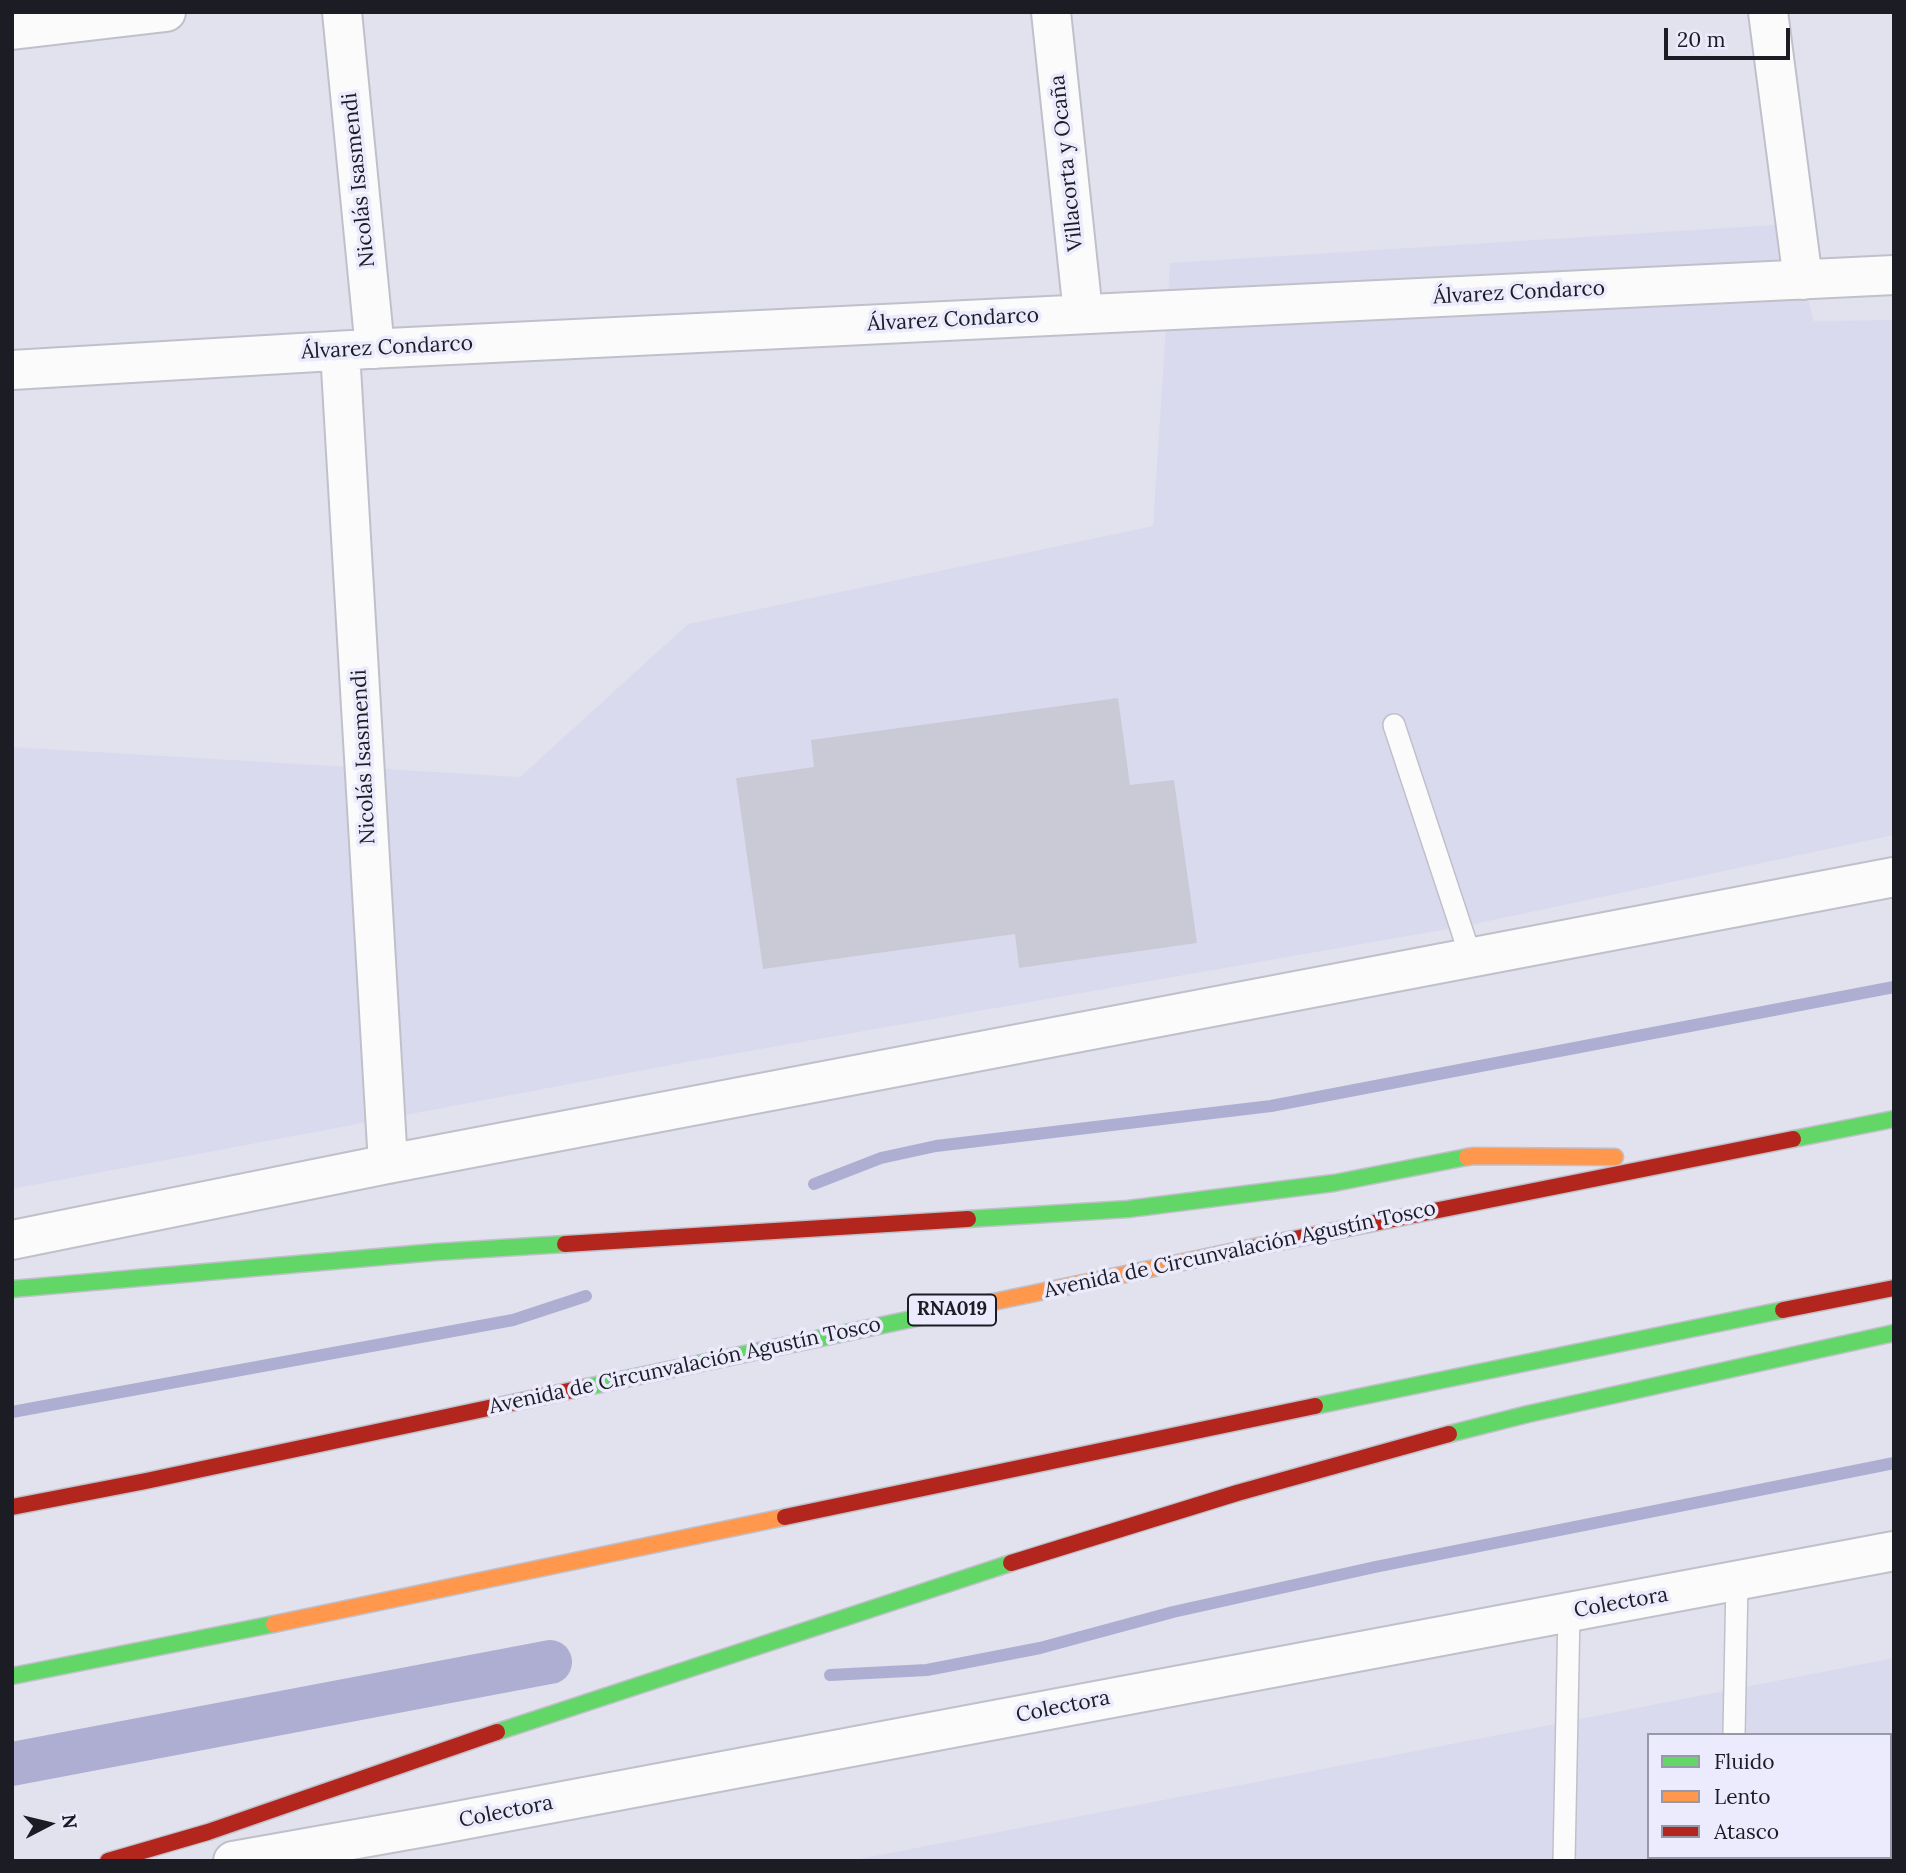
<!DOCTYPE html>
<html>
<head>
<meta charset="utf-8">
<style>
  body { margin:0 }
  #map { position:relative; width:1906px; height:1873px; overflow:hidden; background:#e2e2ee; font-family:Lora,serif }
  canvas { display:block }
  .frame { position:absolute; inset:0; border:14px solid #1c1c24; pointer-events:none }
  .legend { position:absolute; left:1647px; top:1733px; width:245px; height:126px; box-sizing:border-box; background:#ebebfd; border:2px solid #9898a6; margin:0; padding:9px 12px; list-style:none; font-size:21px; color:#1c1c24 }
  .legend li { display:flex; align-items:center; gap:14px; height:35px }
  .legend b { width:35px; border:2px solid #9898a6 }
  .north { position:absolute; left:14px; top:1789px; width:70px; height:70px; -webkit-text-stroke:5px #ebebfd; paint-order:stroke; rotate:83deg; font-size:19px; font-weight:700; line-height:28px; text-align:center; color:#1c1c24 }
  .north::after { content:''; display:block; margin:auto; width:24px; height:32px; background:#1c1c24; clip-path:polygon(50% 0,100% 100%,50% 72%,0 100%) }
  .scale { position:absolute; left:1664px; top:28px; width:126px; height:32px; box-sizing:border-box; border:4px solid #1c1c24; border-top:0; padding-left:9px; font-size:21px; line-height:24px; white-space:nowrap; color:#1c1c24; -webkit-text-stroke:5px #ebebfd; paint-order:stroke }
</style>
</head>
<body>
<div id="map">
<canvas width="1906" height="1873"></canvas>
<div class="frame"></div>
<ul class="legend">
<li><b style="height:9px;background:#63d668"></b>Fluido</li>
<li><b style="height:9px;background:#ff974d"></b>Lento</li>
<li><b style="height:9px;background:#b3261e"></b>Atasco</li>
</ul>
<div class="north">N</div>
<div class="scale">20 m</div>
</div>
<script>
const context = document.querySelector('canvas').getContext('2d');
context.lineJoin = 'round';
function fill(path, color) { context.fillStyle = color; context.fill(path, 'evenodd'); }
const poly = rows => new Path2D(rows.map(r => 'M' + r).join(''));
function strokePath(path, color, width, dash) { context.strokeStyle = color; context.lineWidth = width; context.lineCap = dash ? 'butt' : 'round'; context.setLineDash(dash || []); context.stroke(path); }
function drawText(font, color, halo, rows, align = 'center') {
  context.font = font + ' Lora,serif'; context.lineWidth = 7; context.setLineDash([]); context.textBaseline = 'middle'; context.strokeStyle = halo; context.fillStyle = color; for (const [text, x, y, turn = 0] of rows) {
    context.save(); context.translate(x, y); context.rotate((+turn || 0) * Math.PI / 180); context.textAlign = isNaN(turn) ? turn : align; if (halo) context.strokeText(text, 0, 0); context.fillText(text, 0, 0); context.restore();
  }
}
fill(poly([
  [1788,224,1814,321,1894,320,1894,835,1465,926,687,1062,12,1189,12,747,520,777,688,624,1153,526,1170,263],
  [1894,1658,1894,1861,849,1861],
  [1649,1735,1890,1735,1890,1857,1649,1857]
]), '#dadaef');
strokePath(poly([
  [814,1184,881,1158,936,1146,1271,1106,1894,987],
  [12,1412,513,1320,586,1296],
  [830,1675,927,1670,1040,1648,1173,1612,1375,1567,1894,1463]
]), '#aeaed3', 12);
strokePath(poly([
  [12,1764,550,1662]
]), '#aeaed3', 44);
fill(poly([
  [1118,698,1130,785,1174,780,1197,943,1019,968,1015,934,763,969,736,778,814,767,811,740]
]), '#cacad7');
const lane = poly([
  [1394,725,1471,958],
  [1734,1735,1737,1581],
  [1564,1861,1569,1612],
  [1731,1861,1731,1857]
]);
const street = poly([
  [342,12,375,349],
  [1051,12,1083,313],
  [1768,12,1803,280],
  [12,30,166,12],
  [340,351,388,1164],
  [12,370,368,349,1894,275],
  [12,1240,388,1164,1894,877],
  [233,1861,436,1825,1894,1551]
]);
const fast = poly([
  [1793,1139,1894,1119],
  [968,1219,1128,1209,1334,1183,1467,1157],
  [12,1289,436,1252,565,1244],
  [587,1387,969,1307],
  [1315,1406,1783,1310],
  [1449,1434,1528,1414,1894,1333],
  [12,1676,274,1624],
  [497,1732,1011,1563]
]);
const slow = poly([
  [1467,1157,1474,1156,1615,1157],
  [969,1307,1259,1246],
  [274,1624,785,1517]
]);
const jam = poly([
  [565,1244,968,1219],
  [1259,1246,1793,1139],
  [1783,1310,1894,1288],
  [12,1507,146,1481,587,1387],
  [785,1517,1315,1406],
  [1011,1563,1237,1493,1449,1434],
  [108,1861,208,1832,497,1732]
]);
strokePath(lane, '#c0c0ca', 24);
strokePath(street, '#c0c0ca', 42);
strokePath(fast, '#c0c0ca', 19);
strokePath(slow, '#c0c0ca', 19);
strokePath(jam, '#c0c0ca', 19);
strokePath(lane, '#fbfbfc', 21);
strokePath(street, '#fbfbfc', 38);
strokePath(fast, '#63d668', 16);
strokePath(slow, '#ff974d', 16);
strokePath(jam, '#b3261e', 16);
for (const [x, y, w] of [
  [952,1310,88]
]) { const box = new Path2D(); box.roundRect(x - w / 2, y - 15.5, w, 31, 5); context.fillStyle = '#ebebfd'; context.fill(box); strokePath(box, '#1c1c24', 2); }
drawText('bold 19px', '#1c1c24', null, [
  ["RNA019",952,1310]
]);
drawText('21px', '#1c1c24', '#ebebfd', [
  ["Villacorta y Ocaña",1067,163,-96],
  ["Nicolás Isasmendi",359,180,-96],
  ["Álvarez Condarco",1519,293,-3],
  ["Álvarez Condarco",953,320,-3],
  ["Álvarez Condarco",387,348,-3],
  ["Nicolás Isasmendi",364,757,-93],
  ["Avenida de Circunvalación Agustín Tosco",1240,1250,-12],
  ["Avenida de Circunvalación Agustín Tosco",685,1366,-12],
  ["Colectora",1621,1603,-10],
  ["Colectora",1063,1707,-11],
  ["Colectora",506,1812,-11]
]);
</script>
</body>
</html>
